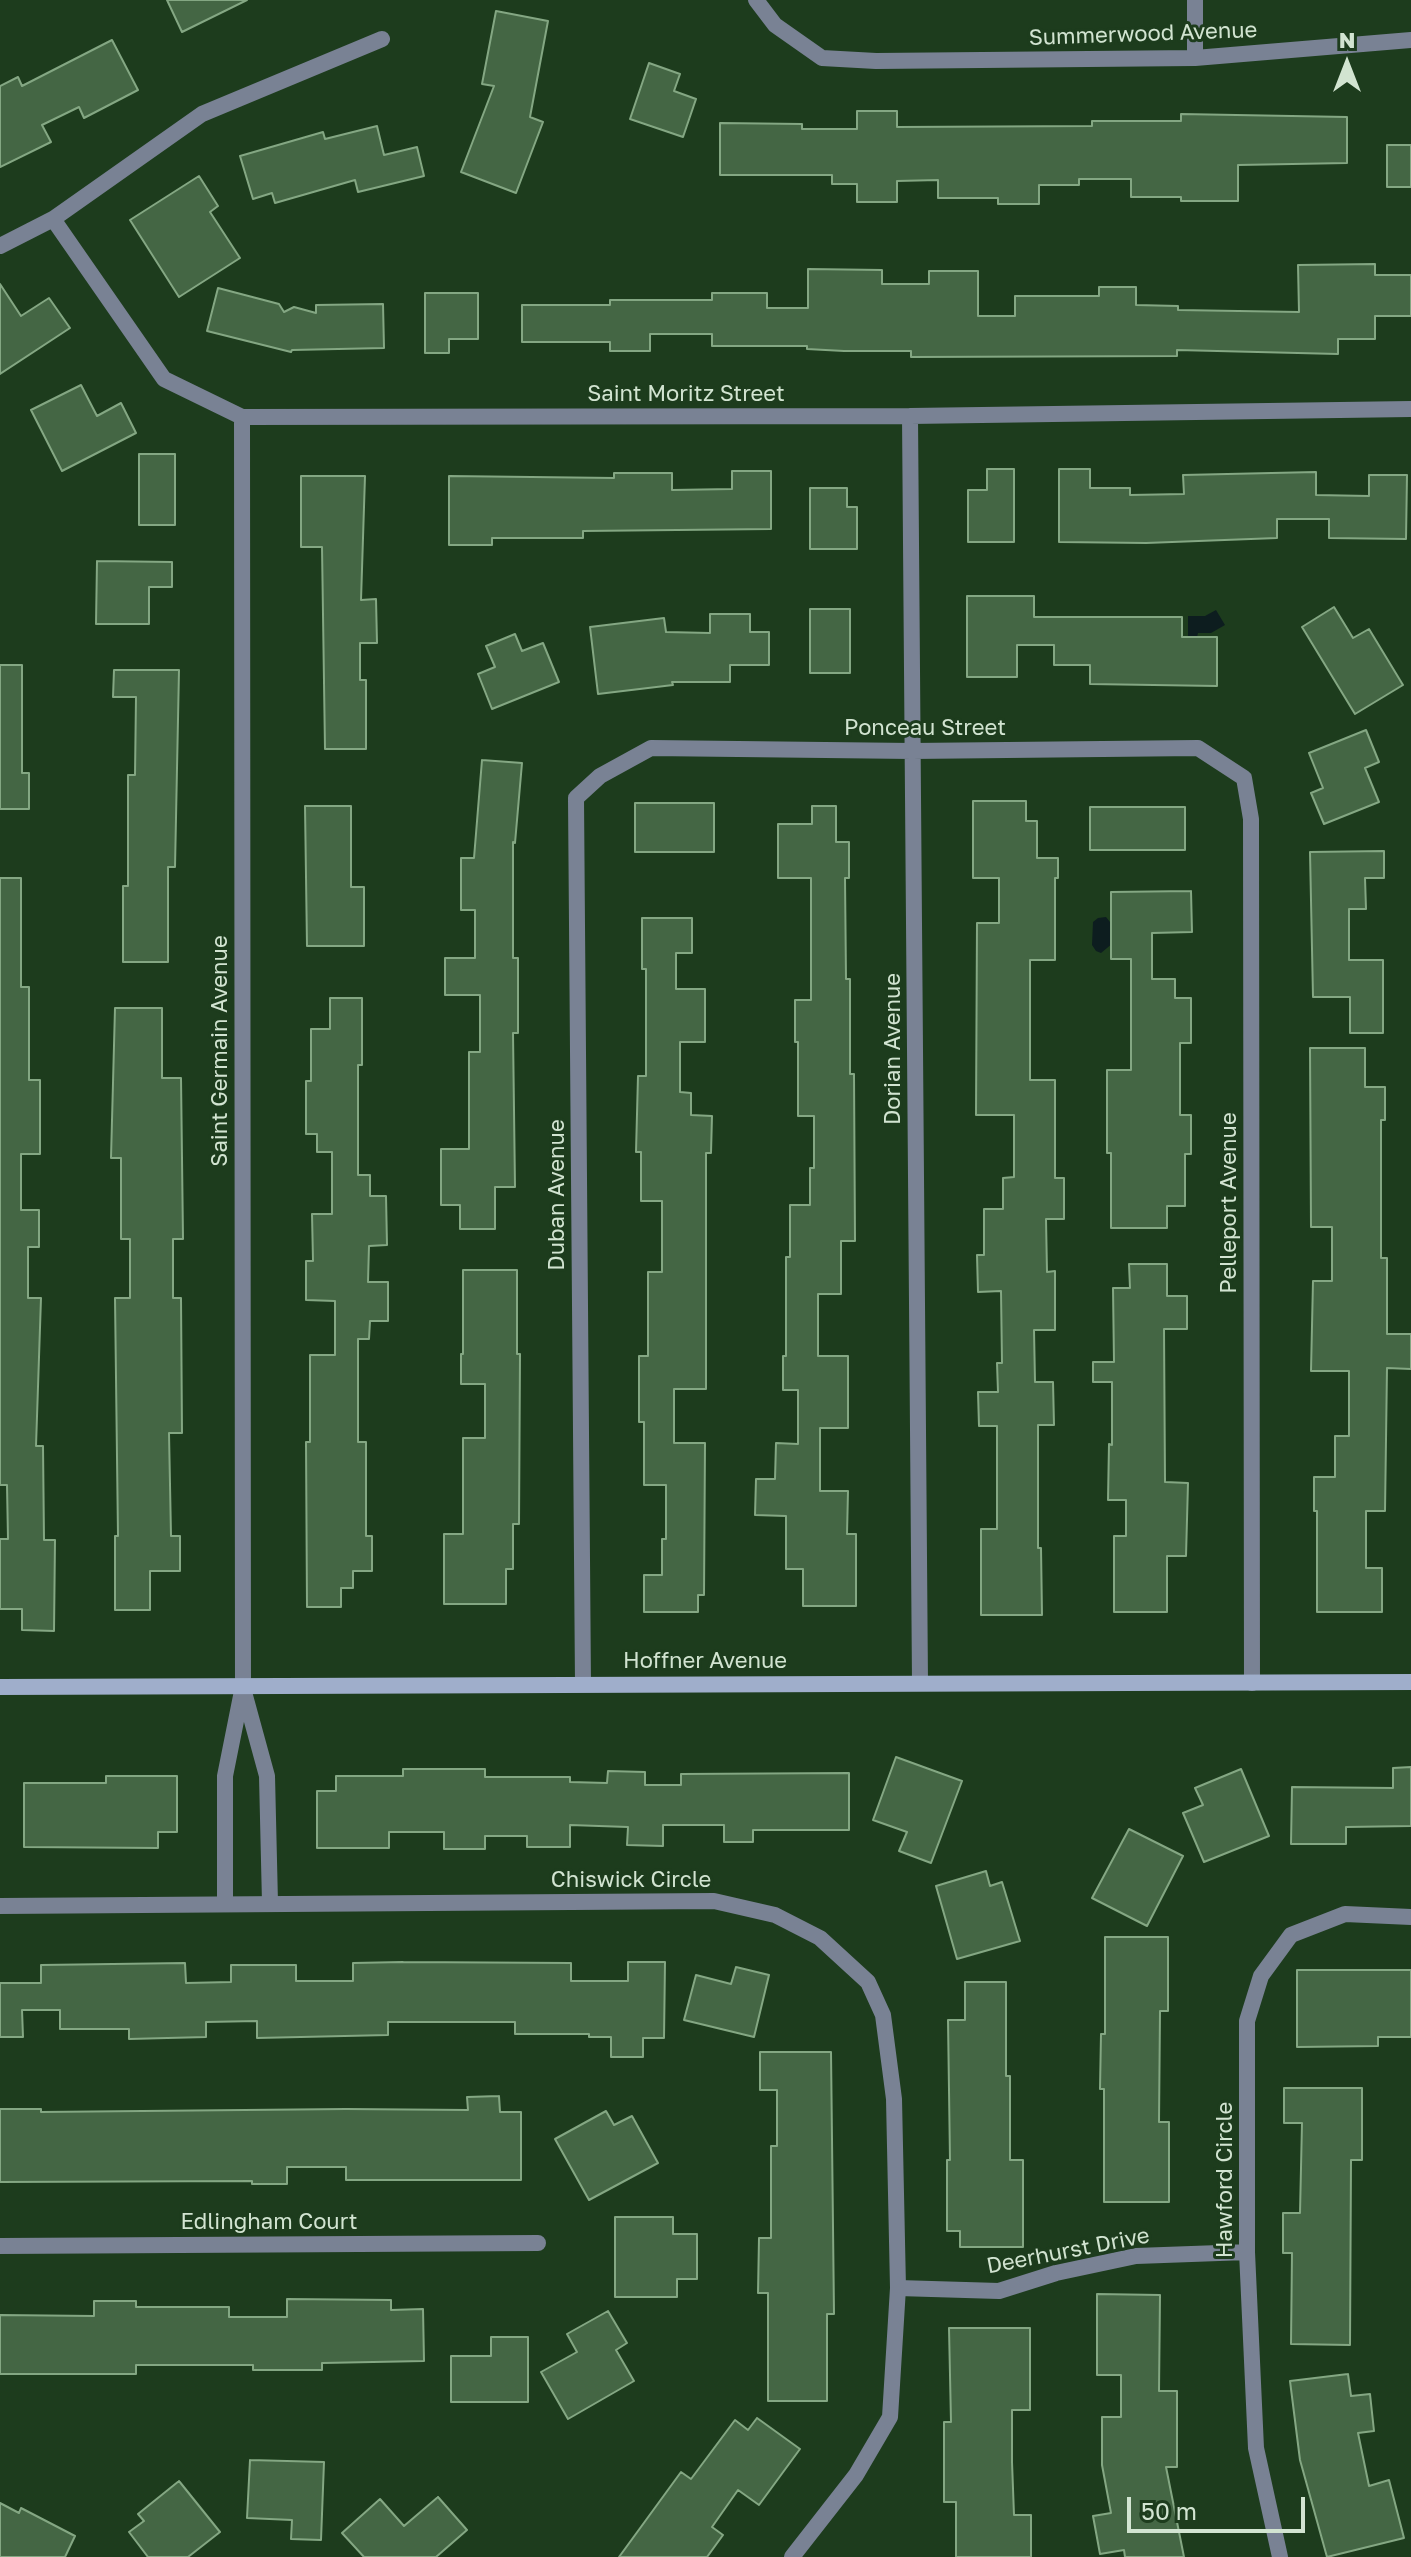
<!DOCTYPE html>
<html>
<head>
<meta charset="utf-8">
<style>
  body { margin:0 }
  #map { position:relative; width:1411px; height:2557px; overflow:hidden; background:#1d3c1d; font-family:"Golos Text",sans-serif }
  canvas { display:block }
  .north { position:absolute; left:1307px; top:24px; width:80px; height:80px; -webkit-text-stroke:6px #1d3c1d; paint-order:stroke; rotate:0deg; font-size:22px; font-weight:700; line-height:32px; text-align:center; color:#d2e4d1 }
  .north::after { content:''; display:block; margin:auto; width:28px; height:36px; background:#d2e4d1; clip-path:polygon(50% 0,100% 100%,50% 72%,0 100%) }
  .scale { position:absolute; left:1127px; top:2497px; width:178px; height:36px; box-sizing:border-box; border:4px solid #d2e4d1; border-top:0; padding-left:10px; font-size:24px; line-height:28px; white-space:nowrap; color:#d2e4d1; -webkit-text-stroke:6px #1d3c1d; paint-order:stroke }
</style>
</head>
<body>
<div id="map">
<canvas width="1411" height="2557"></canvas>
<div class="north">N</div>
<div class="scale">50 m</div>
</div>
<script>
const context = document.querySelector('canvas').getContext('2d');
context.lineJoin = 'round';
function fill(path, color) { context.fillStyle = color; context.fill(path, 'evenodd'); }
const poly = rows => new Path2D(rows.map(r => 'M' + r).join(''));
function strokePath(path, color, width, dash) { context.strokeStyle = color; context.lineWidth = width; context.lineCap = dash ? 'butt' : 'round'; context.setLineDash(dash || []); context.stroke(path); }
function drawText(font, color, halo, rows, align = 'center') {
  context.font = font + ' "Golos Text",sans-serif'; context.lineWidth = 6; context.setLineDash([]); context.textBaseline = 'middle'; context.strokeStyle = halo; context.fillStyle = color; for (const [text, x, y, turn = 0] of rows) {
    context.save(); context.translate(x, y); context.rotate((+turn || 0) * Math.PI / 180); context.textAlign = isNaN(turn) ? turn : align; if (halo) context.strokeText(text, 0, 0); context.fillText(text, 0, 0); context.restore();
  }
}
fill(poly([
  [1216,610,1225,625,1211,633,1198,633,1197,637,1188,637,1188,616,1205,616],
  [1106,917,1110,922,1110,933,1113,943,1101,953,1096,951,1092,945,1093,922,1098,918]
]), '#0d1d1f');
const building = poly([
  [167,0,247,0,182,32,167,0],
  [496,11,548,21,530,117,543,122,516,193,461,172,494,86,482,84,496,11],
  [112,40,138,90,84,118,79,107,42,125,51,142,0,167,0,86,18,77,22,86,112,40],
  [649,63,680,74,674,91,696,99,683,137,630,119,649,63],
  [857,111,897,111,897,127,1092,126,1092,121,1181,121,1181,114,1347,117,1347,163,1238,165,1238,201,1181,201,1181,197,1131,197,1131,179,1079,179,1079,185,1039,185,1039,204,998,204,998,198,938,198,938,180,897,181,897,202,857,202,857,184,832,184,832,175,720,175,720,123,802,124,802,129,857,129,857,111],
  [377,126,384,155,417,147,424,176,358,192,355,180,275,203,272,193,253,199,240,156,323,132,325,139,377,126],
  [1387,145,1411,145,1411,187,1387,187,1387,145],
  [199,176,218,206,210,212,240,258,179,297,130,220,199,176],
  [1375,264,1375,275,1411,275,1411,316,1375,316,1375,339,1338,339,1338,354,1177,350,1177,356,911,357,911,351,844,351,807,349,807,346,712,346,712,334,650,334,650,351,610,351,610,342,522,342,522,305,610,305,610,300,712,300,712,293,767,293,767,308,808,308,808,269,882,270,882,284,929,284,929,271,978,271,978,316,1015,316,1015,296,1099,296,1099,287,1136,287,1136,305,1178,306,1178,310,1299,312,1298,265,1375,264],
  [0,284,21,316,49,298,70,328,0,374,0,284],
  [218,288,279,304,284,312,294,307,316,313,316,305,383,304,384,348,292,350,291,352,207,331,218,288],
  [425,293,478,293,478,339,449,339,449,353,425,353,425,293],
  [81,385,97,416,121,403,136,433,62,471,31,410,81,385],
  [139,454,175,454,175,525,139,525,139,454],
  [987,469,1014,469,1014,542,968,542,968,490,987,490,987,469],
  [1059,469,1090,469,1090,488,1130,488,1130,495,1184,494,1183,475,1316,472,1316,495,1369,496,1369,475,1407,475,1406,539,1329,538,1329,519,1277,519,1277,538,1146,543,1059,542,1059,469],
  [732,471,771,471,771,529,583,531,583,538,492,538,492,545,449,545,449,476,614,478,614,473,672,473,672,490,732,489,732,471],
  [301,476,365,476,361,600,376,599,377,643,360,643,360,680,366,680,366,749,325,749,322,547,301,547,301,476],
  [810,488,847,488,847,507,857,507,857,549,810,549,810,488],
  [97,561,172,562,172,587,149,587,149,624,96,624,97,561],
  [967,596,1034,596,1034,617,1182,617,1182,637,1217,637,1217,686,1090,684,1090,665,1054,665,1054,645,1017,645,1017,677,967,677,967,596],
  [1334,607,1353,638,1369,629,1403,685,1355,714,1302,627,1334,607],
  [810,609,850,609,850,673,810,673,810,609],
  [710,614,750,614,750,632,769,632,769,665,730,665,730,682,672,682,673,685,598,694,590,627,664,618,666,632,710,633,710,614],
  [515,634,522,651,543,643,559,682,492,709,478,674,495,667,486,646,515,634],
  [0,665,22,665,22,773,29,773,29,809,0,809,0,665],
  [114,670,179,670,175,867,168,867,168,962,123,962,123,886,128,886,128,775,135,775,136,697,113,697,114,670],
  [1366,730,1379,762,1365,768,1379,802,1324,824,1311,793,1323,788,1309,753,1366,730],
  [482,760,522,763,515,843,513,842,513,958,518,958,518,1033,513,1033,515,1187,495,1187,495,1229,460,1229,460,1205,441,1205,441,1149,469,1149,469,1052,480,1052,480,995,445,995,445,958,475,958,475,910,461,910,461,858,474,858,482,760],
  [973,801,1026,801,1026,821,1037,821,1037,858,1058,858,1058,878,1055,878,1055,960,1030,960,1030,1080,1055,1080,1055,1178,1064,1178,1064,1219,1046,1219,1047,1272,1055,1271,1055,1330,1034,1330,1035,1382,1053,1382,1054,1425,1038,1425,1038,1548,1041,1548,1042,1615,981,1615,981,1529,997,1529,997,1426,979,1426,978,1392,998,1392,997,1363,1002,1363,1001,1291,978,1292,977,1255,984,1255,984,1209,1003,1209,1003,1178,1014,1177,1014,1115,976,1115,977,923,999,923,999,878,973,878,973,801],
  [635,803,714,803,714,852,635,852,635,803],
  [305,806,351,806,351,887,364,887,364,946,307,946,305,806],
  [812,806,836,806,836,842,849,842,849,878,845,878,846,979,850,979,850,1074,854,1074,855,1241,841,1241,841,1294,818,1294,818,1356,848,1356,848,1428,820,1428,820,1491,848,1491,847,1534,856,1534,856,1606,803,1606,803,1569,786,1569,786,1516,755,1515,756,1479,775,1479,776,1443,798,1444,798,1390,783,1390,783,1356,786,1356,786,1257,790,1257,790,1205,810,1205,810,1168,814,1168,814,1116,798,1116,798,1042,795,1042,795,1000,811,1000,811,878,778,878,778,824,812,824,812,806],
  [1090,807,1185,807,1185,850,1090,850,1090,807],
  [1384,851,1384,878,1365,878,1366,909,1349,909,1349,960,1383,960,1383,1033,1350,1033,1350,997,1313,997,1310,852,1384,851],
  [0,878,21,878,21,987,29,987,29,1080,40,1080,40,1154,21,1154,21,1210,39,1210,39,1247,28,1247,28,1298,41,1298,36,1446,43,1446,44,1540,55,1540,54,1631,22,1630,22,1609,0,1609,0,1539,8,1539,7,1485,0,1485,0,878],
  [1191,891,1192,932,1152,933,1152,979,1175,979,1175,998,1191,998,1191,1043,1180,1043,1180,1115,1191,1115,1191,1154,1185,1154,1185,1206,1167,1206,1167,1228,1111,1228,1111,1153,1107,1153,1107,1070,1131,1070,1131,959,1111,959,1111,892,1191,891],
  [642,918,692,918,692,953,676,953,676,989,705,989,705,1042,680,1042,680,1092,691,1093,691,1115,712,1116,711,1153,706,1153,706,1389,674,1389,674,1443,705,1443,704,1595,698,1595,698,1612,644,1612,644,1575,662,1575,662,1539,666,1539,666,1485,644,1485,644,1422,639,1422,639,1356,648,1356,648,1272,662,1272,662,1201,641,1201,641,1152,636,1152,638,1076,646,1076,646,969,642,969,642,918],
  [330,998,362,998,362,1065,358,1065,358,1175,370,1175,370,1196,386,1196,387,1245,369,1246,368,1282,388,1282,388,1321,370,1321,369,1339,358,1339,358,1442,366,1442,366,1536,372,1536,372,1571,353,1571,353,1588,341,1588,341,1607,307,1607,306,1442,310,1442,310,1355,335,1355,335,1301,306,1300,306,1261,313,1261,312,1214,332,1214,332,1152,317,1152,317,1134,306,1134,306,1081,311,1081,311,1029,330,1029,330,998],
  [115,1008,162,1008,162,1078,181,1078,183,1239,173,1239,173,1298,181,1298,182,1433,169,1433,171,1536,180,1536,180,1571,150,1571,150,1610,115,1610,115,1536,118,1536,115,1298,130,1298,130,1239,121,1239,121,1158,111,1158,115,1008],
  [1310,1048,1365,1048,1365,1087,1385,1087,1385,1120,1381,1120,1381,1258,1387,1258,1387,1334,1411,1334,1411,1369,1387,1368,1385,1511,1366,1511,1366,1568,1382,1568,1382,1612,1317,1612,1317,1511,1314,1511,1314,1477,1335,1477,1335,1436,1349,1436,1349,1371,1311,1371,1313,1281,1332,1281,1332,1227,1311,1227,1310,1048],
  [1129,1264,1167,1264,1167,1296,1187,1296,1187,1329,1164,1329,1165,1482,1188,1483,1186,1556,1167,1556,1167,1612,1114,1612,1114,1536,1126,1536,1126,1500,1108,1500,1109,1444,1112,1445,1112,1382,1093,1382,1093,1362,1114,1362,1113,1288,1130,1288,1129,1264],
  [463,1270,517,1270,517,1354,520,1354,519,1524,513,1524,513,1569,506,1569,506,1604,444,1604,444,1534,463,1534,463,1438,485,1438,485,1384,461,1384,461,1354,463,1354,463,1270],
  [896,1757,962,1781,931,1863,899,1851,907,1832,873,1820,896,1757],
  [1411,1767,1411,1826,1346,1827,1346,1844,1291,1844,1292,1787,1393,1788,1393,1768,1411,1767],
  [403,1769,485,1769,485,1777,570,1777,570,1782,607,1783,608,1771,645,1772,645,1785,681,1785,681,1774,849,1773,849,1830,753,1830,753,1842,724,1842,724,1825,663,1825,663,1846,627,1845,628,1827,570,1825,570,1847,527,1847,527,1836,485,1836,485,1849,444,1849,444,1832,389,1832,389,1848,317,1848,317,1791,336,1791,336,1776,403,1776,403,1769],
  [1241,1769,1269,1836,1204,1862,1183,1813,1203,1805,1195,1788,1241,1769],
  [106,1776,177,1776,177,1832,158,1832,158,1848,24,1847,24,1783,106,1783,106,1776],
  [1129,1829,1183,1856,1147,1926,1092,1898,1129,1829],
  [986,1871,990,1886,1002,1882,1020,1941,957,1959,936,1886,986,1871],
  [1105,1937,1168,1937,1168,2011,1160,2011,1159,2122,1169,2122,1169,2202,1104,2202,1104,2089,1100,2089,1101,2034,1105,2034,1105,1937],
  [403,1962,571,1963,571,1981,628,1981,628,1962,665,1962,664,2038,643,2038,643,2057,611,2057,611,2037,589,2037,589,2034,515,2034,515,2022,388,2022,388,2035,257,2038,257,2021,206,2022,206,2037,129,2039,129,2029,60,2029,60,2010,22,2010,23,2037,0,2037,0,1983,41,1983,41,1965,185,1963,186,1983,231,1982,231,1965,296,1965,296,1981,353,1981,353,1963,403,1962],
  [736,1967,769,1975,754,2037,684,2020,696,1975,731,1984,736,1967],
  [1297,1970,1411,1970,1411,2037,1378,2037,1378,2046,1297,2047,1297,1970],
  [965,1982,1006,1982,1006,2076,1010,2076,1010,2160,1023,2160,1023,2247,960,2247,960,2231,947,2231,947,2160,950,2160,948,2020,965,2020,965,1982],
  [760,2052,831,2052,834,2314,827,2314,827,2401,768,2401,768,2293,758,2293,759,2238,771,2238,771,2146,777,2146,777,2090,760,2090,760,2052],
  [1284,2088,1362,2088,1362,2160,1351,2160,1350,2345,1291,2344,1292,2253,1283,2253,1283,2213,1300,2213,1302,2123,1284,2123,1284,2088],
  [499,2096,500,2112,521,2112,521,2180,346,2180,346,2167,287,2167,287,2184,252,2184,252,2181,0,2182,0,2109,41,2109,41,2112,346,2109,468,2110,467,2097,499,2096],
  [606,2111,614,2125,632,2116,658,2163,589,2200,555,2139,606,2111],
  [615,2217,673,2217,673,2234,697,2234,697,2279,677,2279,677,2297,615,2297,615,2217],
  [1097,2294,1160,2295,1159,2391,1177,2391,1177,2467,1166,2467,1184,2557,1125,2557,1124,2550,1100,2554,1093,2516,1111,2513,1102,2465,1102,2417,1121,2417,1121,2375,1097,2375,1097,2294],
  [287,2299,391,2300,391,2310,423,2309,424,2361,322,2363,322,2370,253,2370,253,2365,136,2365,136,2374,0,2374,0,2315,94,2316,94,2301,136,2301,136,2307,229,2307,229,2317,287,2317,287,2299],
  [608,2311,627,2343,616,2350,634,2381,568,2419,541,2372,577,2352,567,2334,608,2311],
  [949,2328,1030,2328,1030,2410,1012,2410,1012,2462,1014,2515,1031,2515,1031,2557,956,2557,956,2502,944,2502,944,2422,951,2422,949,2328],
  [491,2337,528,2337,528,2402,451,2402,451,2356,491,2356,491,2337],
  [1348,2374,1351,2396,1370,2394,1374,2431,1358,2433,1369,2486,1389,2480,1404,2538,1327,2557,1300,2460,1290,2381,1348,2374],
  [757,2418,800,2449,759,2505,738,2490,712,2527,723,2535,707,2557,619,2557,681,2472,691,2479,735,2420,748,2430,757,2418],
  [250,2460,324,2462,321,2540,291,2539,292,2520,247,2518,250,2460],
  [179,2481,220,2532,188,2557,148,2557,129,2532,144,2521,138,2514,179,2481],
  [438,2497,467,2530,436,2557,364,2557,342,2533,380,2499,404,2526,438,2497],
  [0,2503,19,2513,21,2508,75,2536,65,2557,0,2557,0,2503]
]);
fill(building, '#464');
strokePath(building, '#84a783', 2);
strokePath(poly([
  [756,0,775,25,822,58,876,61,1195,58,1411,40],
  [1195,0,1195,58],
  [53,219,164,379,242,417,910,416,1411,409],
  [0,246,53,219,202,114,382,39],
  [910,416,920,1682],
  [583,1684,576,798,600,776,651,748,912,751,1198,748,1244,778,1251,819,1252,1683],
  [244,1692,267,1776,270,1903],
  [225,1903,225,1776,243,1686,242,417],
  [0,1906,714,1901,775,1915,820,1938,868,1982,883,2015,894,2099,898,2288,890,2417,856,2475,792,2557],
  [0,2246,538,2243],
  [898,2288,999,2291,1056,2273,1136,2256,1247,2252],
  [1280,2557,1256,2448,1247,2252,1247,2021,1261,1976,1291,1935,1345,1914,1411,1917]
]), '#798294', 16);
strokePath(poly([
  [0,1687,1411,1682]
]), '#9faecb', 16);
drawText('22px', '#d2e4d1', '#1d3c1d', [
  ["Summerwood Avenue",1143,34,-2],
  ["Saint Moritz Street",686,394],
  ["Ponceau Street",925,728],
  ["Dorian Avenue",893,1049,-90],
  ["Saint Germain Avenue",220,1051,-90],
  ["Duban Avenue",557,1195,-90],
  ["Pelleport Avenue",1229,1203,-90],
  ["Hoffner Avenue",705,1661],
  ["Chiswick Circle",631,1880],
  ["Hawford Circle",1225,2180,-90],
  ["Edlingham Court",269,2222],
  ["Deerhurst Drive",1068,2251,-11]
]);
</script>
</body>
</html>
